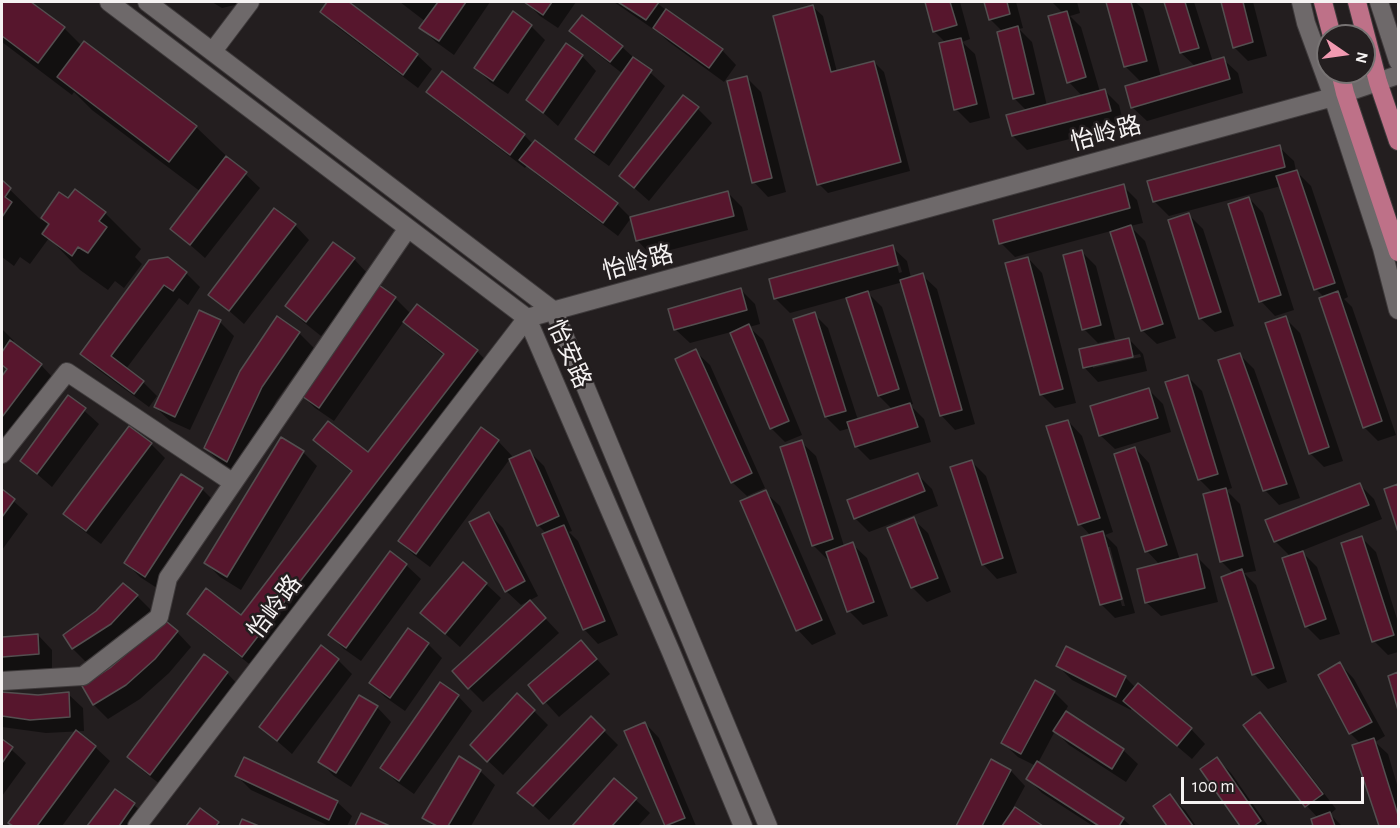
<!DOCTYPE html>
<html>
<head>
<meta charset="utf-8">
<style>
  body { margin:0 }
  #map { position:relative; width:1400px; height:828px; overflow:hidden; background:#231e1f; font-family:"Alegreya Sans",sans-serif }
  canvas { display:block }
  .frame { position:absolute; inset:0; border:3px solid #f5f2f2; pointer-events:none }
  .north { position:absolute; left:1316px; top:24px; width:60px; height:60px; box-sizing:border-box; background:#231e1f; border:2px solid #777373; border-radius:50%; rotate:103deg; font-size:16px; font-weight:700; line-height:24px; text-align:center; color:#f5f2f2 }
  .north::after { content:''; display:block; margin:auto; width:21px; height:27px; background:#f19ab1; clip-path:polygon(50% 0,100% 100%,50% 72%,0 100%) }
  .scale { position:absolute; left:1181px; top:777px; width:183px; height:27px; box-sizing:border-box; border:3px solid #f5f2f2; border-top:0; padding-left:8px; font-size:18px; line-height:21px; white-space:nowrap; color:#f5f2f2; -webkit-text-stroke:4px #231e1f; paint-order:stroke }
</style>
</head>
<body>
<div id="map">
<canvas width="1400" height="828"></canvas>
<div class="frame"></div>
<div class="north">N</div>
<div class="scale">100 m</div>
</div>
<script>
const context = document.querySelector('canvas').getContext('2d');
context.lineJoin = 'round';
function fill(path, color) { context.fillStyle = color; context.fill(path, 'evenodd'); }
const poly = rows => new Path2D(rows.map(r => 'M' + r).join(''));
function strokePath(path, color, width, dash) { context.strokeStyle = color; context.lineWidth = width; context.lineCap = dash ? 'butt' : 'round'; context.setLineDash(dash || []); context.stroke(path); }
function drawText(font, color, halo, rows, align = 'center') {
  context.font = font + ' "Alegreya Sans","Noto Sans SC",sans-serif'; context.lineWidth = 5; context.setLineDash([]); context.textBaseline = 'middle'; context.strokeStyle = halo; context.fillStyle = color; for (const [text, x, y, turn = 0] of rows) {
    context.save(); context.translate(x, y); context.rotate((+turn || 0) * Math.PI / 180); context.textAlign = isNaN(turn) ? turn : align; if (halo) context.strokeText(text, 0, 0); context.fillText(text, 0, 0); context.restore();
  }
}
fill(poly([
  [2,2,29,2,64,28,82,46,196,127,260,188,205,258,172,229,201,192,92,110,74,92,72,95,2,42],
  [212,2,241,2,239,4,222,8],
  [328,2,346,2,417,55,432,69,418,88,336,26,322,11],
  [400,2,436,2,438,3,439,2,490,2,454,55,436,42,421,28,426,22],
  [526,2,576,2,558,28,540,16],
  [614,2,656,2,667,11,722,50,736,65,724,82,669,42,659,33],
  [926,2,960,2,970,39,962,42,975,54,990,118,970,123,956,109,946,43,934,31],
  [986,2,1016,2,1023,28,1019,29,1032,42,1047,106,1083,97,1069,82,1063,13,1052,2,1077,2,1080,13,1070,16,1081,27,1100,92,1105,91,1119,105,1124,125,1027,150,1013,136,1027,111,1014,98,1003,32,990,19],
  [1107,2,1135,2,1143,9,1161,77,1196,67,1181,53,1166,2,1194,2,1213,62,1223,59,1238,73,1243,93,1147,121,1132,107,1141,82,1126,67],
  [1222,2,1253,2,1267,56,1248,61,1234,47],
  [813,7,823,16,837,72,874,62,884,72,910,171,828,193,819,184],
  [531,26,545,40,508,94,490,82,476,68],
  [571,31,622,47,665,86,609,166,591,153,577,139,623,74,586,45],
  [582,56,596,71,558,126,528,99],
  [747,78,761,92,786,192,768,197,754,182],
  [428,92,524,135,533,144,617,204,631,218,728,193,742,207,748,230,651,255,637,240,631,218,618,236,536,174,527,165,525,168,443,106],
  [698,109,712,123,649,201,621,176],
  [1279,147,1294,161,1296,171,1311,186,1348,297,1344,299,1352,307,1396,435,1378,441,1364,427,1325,298,1316,289,1281,186,1169,216,1155,202,1149,182],
  [2,182,41,220,60,194,68,201,75,191,105,213,141,249,135,257,142,264,124,288,115,281,108,290,80,270,49,238,30,264,20,257,14,266,2,257],
  [48,223,50,225,43,235,41,233],
  [1123,186,1137,200,1143,223,1130,226,1145,241,1176,338,1157,344,1142,330,1111,231,1015,257,1001,243],
  [1249,198,1263,213,1294,310,1275,316,1261,301,1230,205],
  [1189,215,1203,229,1234,326,1215,332,1200,318],
  [295,225,309,240,244,324,210,294],
  [892,247,907,261,911,278,922,275,937,289,975,424,955,430,941,415,903,282,867,292,882,307,913,404,910,405,924,419,931,442,870,460,856,446,850,428,840,431,826,417,814,314,828,328,858,420,893,410,879,396,848,297,790,313,775,298],
  [896,262,899,262,902,272,899,273],
  [1082,252,1096,266,1115,339,1098,343,1084,329],
  [1028,258,1042,273,1076,403,1055,408,1041,394],
  [354,259,368,274,321,336,301,320,287,306],
  [150,261,186,273,200,287,188,305,179,298,126,369,143,382,157,396,149,407,96,368,82,354],
  [376,285,395,298,411,314,477,351,491,366,257,670,203,628,188,614,242,617,353,473,329,454,315,440,369,454,444,356,419,336,404,321,334,421,315,408,301,394],
  [741,290,755,304,760,324,749,327,763,340,802,435,785,442,771,428,731,332,690,343,675,329],
  [277,318,299,333,314,348,276,401,242,475,220,462,205,448],
  [1285,318,1300,333,1343,461,1324,467,1310,453],
  [220,322,234,336,190,430,170,421,155,407],
  [2,329,14,341,12,343,41,365,55,380,2,449,2,378,8,370,2,364],
  [1129,339,1143,354,1147,371,1098,382,1084,367],
  [1140,354,1141,357,1093,368,1093,364],
  [695,351,710,365,765,488,747,496,732,482],
  [1240,355,1254,369,1300,498,1279,505,1265,490],
  [1188,377,1202,391,1232,488,1226,490,1240,504,1256,571,1244,573,1256,585,1287,682,1268,689,1254,674,1234,574,1221,561,1213,493,1200,480,1167,383],
  [1149,390,1163,404,1171,432,1115,449,1100,435],
  [69,397,99,424,52,487,22,461],
  [1068,421,1082,436,1113,532,1105,535,1117,547,1135,613,1115,618,1101,604,1091,536,1080,524],
  [1106,547,1110,547,1125,606,1122,606],
  [498,441,512,456,430,567,414,555,399,541],
  [801,442,816,456,844,546,852,544,867,558,888,616,863,625,849,611,830,559,827,559,813,545],
  [151,444,165,458,101,544,80,528,65,514],
  [1135,448,1149,463,1180,560,1196,556,1210,570,1218,602,1161,616,1146,602,1160,565,1147,551],
  [303,452,317,466,241,590,220,577,206,563],
  [530,452,544,466,572,531,569,532,578,541,618,635,598,644,584,629,547,534,538,525],
  [971,461,986,476,1017,573,997,579,983,564],
  [918,475,932,489,938,506,869,532,855,518],
  [1360,485,1374,499,1382,519,1301,551,1317,567,1340,634,1320,640,1306,626,1291,557,1275,541],
  [1398,486,1398,527,1386,490],
  [202,489,216,503,160,590,140,577,126,563],
  [2,491,28,514,2,550],
  [765,492,780,506,836,634,812,645,798,630,742,502],
  [488,513,503,528,538,596,521,605,506,591],
  [913,519,928,533,951,592,927,602,912,587],
  [1362,538,1376,552,1398,622,1398,652,1388,655,1374,641],
  [390,553,406,565,421,579,361,661,344,649,330,635],
  [486,584,501,598,460,647,422,613],
  [137,596,151,610,125,638,87,663,73,649,65,635],
  [544,617,559,633,483,702,469,688],
  [177,632,191,647,169,673,140,699,108,719,94,705,84,686],
  [38,635,52,650,52,668,7,672,2,670,2,639],
  [428,644,442,658,405,711,385,697,371,683],
  [1067,648,1125,677,1136,688,1191,729,1205,744,1192,759,1132,708,1131,710,1072,680,1058,666],
  [205,656,227,673,241,688,165,788,143,771,129,757],
  [595,657,610,674,559,717,530,685],
  [338,660,352,674,292,754,261,727],
  [1340,664,1354,679,1385,736,1375,742,1388,754,1398,788,1398,826,1380,826,1354,746,1361,744,1350,733],
  [440,684,458,696,472,711,414,794,397,782,382,768],
  [1054,692,1068,706,1065,712,1123,750,1138,764,1126,782,1069,745,1055,731,1038,763,1123,819,1131,826,1093,826,1042,793,1028,779,1036,766,1018,757,1003,743],
  [2,694,38,696,68,694,83,708,84,731,46,733,2,727],
  [377,707,391,722,351,787,334,776,320,762],
  [534,711,548,725,503,775,486,759],
  [1260,714,1274,728,1336,809,1330,814,1342,826,1315,826,1313,820,1318,818,1307,806,1245,725],
  [591,718,618,745,549,820,520,793],
  [645,723,659,738,696,826,665,826,626,731],
  [2,741,26,763,2,796],
  [95,747,110,761,62,826,14,826,10,823],
  [459,758,480,771,495,785,471,826,433,826,424,818],
  [1217,759,1231,773,1268,826,1242,826,1202,769],
  [992,761,1011,771,1025,786,1013,808,1040,826,958,826],
  [237,776,337,802,352,816,347,826,329,826,251,790],
  [614,780,650,813,638,826,574,826],
  [116,791,134,805,149,819,143,826,89,826],
  [1170,796,1185,810,1196,826,1169,826,1155,806],
  [200,810,218,823,222,826,188,826]
]), '#0007');
const building = poly([
  [2,2,31,2,65,27,38,63,2,36,2,2],
  [327,2,349,2,418,54,403,75,320,12,327,2],
  [438,2,466,2,439,41,419,28,438,2],
  [524,2,552,2,543,15,524,2],
  [618,2,659,2,646,20,618,2],
  [925,2,950,2,957,25,933,32,925,2],
  [984,2,1007,2,1010,14,989,20,984,2],
  [1106,2,1131,2,1147,61,1124,67,1106,2],
  [1164,2,1185,2,1199,48,1180,53,1164,2],
  [1221,2,1243,2,1253,42,1233,48,1221,2],
  [813,5,831,72,874,61,901,162,817,185,773,16,813,5],
  [666,9,723,49,709,68,653,28,666,9],
  [513,11,532,25,493,81,474,68,513,11],
  [1067,11,1086,77,1067,83,1048,16,1067,11],
  [582,15,623,46,610,62,569,31,582,15],
  [1018,26,1034,94,1013,99,997,32,1018,26],
  [961,38,977,104,954,110,939,43,961,38],
  [84,41,197,126,169,162,57,77,84,41],
  [566,43,583,55,543,113,526,100,566,43],
  [633,57,652,70,594,153,575,139,633,57],
  [1224,57,1230,79,1131,108,1125,86,1224,57],
  [442,71,525,134,510,155,426,92,442,71],
  [747,76,772,178,752,183,727,81,747,76],
  [1105,89,1111,111,1012,136,1006,115,1105,89],
  [683,95,699,107,634,188,619,176,683,95],
  [535,140,618,203,603,223,519,160,535,140],
  [1280,145,1285,167,1153,202,1147,181,1280,145],
  [226,156,247,172,190,245,170,229,226,156],
  [1297,170,1335,283,1314,290,1276,176,1297,170],
  [2,180,11,188,5,197,12,202,2,217,2,180],
  [1124,184,1130,208,999,244,993,220,1124,184],
  [75,189,106,212,99,221,107,227,88,253,78,247,72,256,42,234,49,224,41,218,59,192,68,198,75,189],
  [728,191,734,216,636,241,630,217,728,191],
  [1249,197,1281,295,1259,302,1228,204,1249,197],
  [274,208,296,224,229,311,208,295,274,208],
  [1189,213,1221,312,1199,319,1168,220,1189,213],
  [1131,225,1163,324,1141,331,1110,232,1131,225],
  [333,242,355,258,306,322,285,306,333,242],
  [893,245,898,265,774,299,769,279,893,245],
  [1082,250,1101,325,1082,330,1063,255,1082,250],
  [168,257,187,272,173,291,164,285,111,356,144,381,134,394,80,354,149,260,168,257],
  [1028,257,1063,389,1040,395,1005,263,1028,257],
  [923,273,962,410,940,416,900,280,923,273],
  [376,283,396,297,319,408,299,394,376,283],
  [741,288,747,310,674,330,668,309,741,288],
  [868,291,899,389,878,396,846,298,868,291],
  [1338,291,1382,421,1363,428,1319,298,1338,291],
  [417,304,478,350,242,657,187,614,206,588,241,615,352,471,313,440,328,421,368,452,444,354,403,322,417,304],
  [199,310,221,320,175,417,154,407,199,310],
  [815,312,846,411,825,417,793,319,815,312],
  [277,316,300,332,262,387,227,462,204,448,240,371,277,316],
  [1286,316,1329,447,1309,454,1265,323,1286,316],
  [749,324,789,421,770,429,730,333,749,324],
  [1129,338,1133,357,1083,368,1079,349,1129,338],
  [10,340,42,364,2,417,2,376,7,369,2,365,2,352,10,340],
  [696,349,752,473,731,483,675,359,696,349],
  [1240,353,1287,484,1263,491,1218,360,1240,353],
  [1188,375,1218,474,1198,480,1165,382,1188,375],
  [1149,388,1158,418,1099,436,1090,406,1149,388],
  [68,395,86,408,37,474,20,461,68,395],
  [910,403,918,427,855,447,847,422,910,403],
  [1068,420,1100,518,1078,525,1046,426,1068,420],
  [129,426,152,443,86,531,63,514,129,426],
  [481,427,499,440,416,554,398,541,481,427],
  [281,437,304,451,227,577,204,563,281,437],
  [802,440,833,539,812,546,780,447,802,440],
  [1135,447,1167,545,1145,552,1114,454,1135,447],
  [530,450,559,516,537,526,509,459,530,450],
  [972,460,1003,558,982,565,950,467,972,460],
  [918,473,925,491,854,519,847,500,918,473],
  [181,474,203,488,145,577,124,563,181,474],
  [1360,483,1369,505,1274,542,1265,520,1360,483],
  [1398,484,1398,532,1384,489,1398,484],
  [1226,488,1243,556,1220,562,1203,494,1226,488],
  [2,489,15,499,2,517,2,489],
  [766,490,822,620,796,631,740,501,766,490],
  [489,512,525,581,505,592,469,522,489,512],
  [914,517,938,578,911,588,887,528,914,517],
  [564,525,605,621,583,630,542,534,564,525],
  [1103,531,1122,599,1100,605,1081,537,1103,531],
  [1362,536,1394,635,1372,642,1341,543,1362,536],
  [853,542,874,602,847,612,826,552,853,542],
  [390,551,407,564,346,648,328,635,390,551],
  [1303,551,1326,619,1305,627,1282,558,1303,551],
  [1197,554,1205,588,1145,603,1137,569,1197,554],
  [463,562,487,583,445,634,420,613,463,562],
  [1242,569,1274,668,1252,675,1221,577,1242,569],
  [123,583,138,595,111,624,72,649,63,635,96,611,123,583],
  [530,600,546,618,468,689,452,671,530,600],
  [161,617,178,631,155,659,126,685,93,705,82,686,111,667,139,643,161,617],
  [408,628,429,643,390,698,369,683,408,628],
  [38,634,39,654,2,657,2,637,38,634],
  [581,640,597,659,543,704,528,685,581,640],
  [321,645,339,659,277,741,259,727,321,645],
  [1066,646,1126,676,1116,697,1056,666,1066,646],
  [204,654,228,672,150,775,127,757,204,654],
  [1340,662,1372,722,1349,734,1318,675,1340,662],
  [1398,672,1398,710,1388,676,1398,672],
  [1035,680,1055,691,1021,754,1001,743,1035,680],
  [440,682,459,695,399,781,380,768,440,682],
  [1138,683,1192,728,1177,746,1123,701,1138,683],
  [2,692,38,695,69,692,70,717,30,720,2,716,2,692],
  [517,693,535,710,487,762,470,745,517,693],
  [359,695,378,706,336,773,318,762,359,695],
  [1066,711,1124,749,1112,769,1053,731,1066,711],
  [1260,712,1323,794,1305,807,1243,725,1260,712],
  [591,716,605,730,533,806,517,793,591,716],
  [645,722,685,818,665,826,624,731,645,722],
  [76,730,96,746,37,826,13,826,8,823,76,730],
  [1374,738,1398,815,1398,826,1379,826,1352,745,1374,738],
  [2,739,13,747,2,763,2,739],
  [459,756,481,770,448,826,437,826,422,818,459,756],
  [244,757,338,801,329,820,235,776,244,757],
  [1217,757,1261,821,1254,826,1240,826,1200,769,1217,757],
  [991,759,1011,770,982,826,956,826,991,759],
  [1037,761,1124,818,1119,826,1099,826,1026,779,1037,761],
  [614,778,637,798,612,826,572,826,614,778],
  [115,789,135,803,119,826,87,826,115,789],
  [1170,794,1193,826,1167,826,1153,806,1170,794],
  [1015,807,1043,826,1002,826,1015,807],
  [200,808,219,822,216,826,186,826,200,808],
  [1330,812,1335,826,1313,826,1311,819,1330,812],
  [361,813,390,826,355,826,361,813],
  [242,819,259,826,239,826,242,819]
]);
fill(building, '#57162d');
strokePath(building, '#544f50', 1.5);
const minor = poly([
  [109,2,527,318,671,652,743,826],
  [147,2,554,311,768,826],
  [1301,2,1306,23,1333,97,1382,248,1398,310],
  [1379,2,1398,61],
  [213,51,250,2],
  [2,454,67,372,232,482],
  [2,681,83,676,159,617,168,578,408,228],
  [137,826,527,318,1333,97,1398,75]
]);
const major = poly([
  [1323,2,1332,36],
  [1357,2,1378,82,1398,141],
  [1340,72,1345,93,1398,252]
]);
strokePath(minor, '#3f3b3c', 20);
strokePath(major, '#3f3b3c', 20);
strokePath(minor, '#6e696a', 18);
strokePath(major, '#be7188', 18);
drawText('24px', '#f5f2f2', '#231e1f', [
  ["怡岭路",1106,134,-15],
  ["怡岭路",638,263,-15],
  ["怡安路",569,354,66],
  ["怡岭路",275,607,-53]
]);
</script>
</body>
</html>
